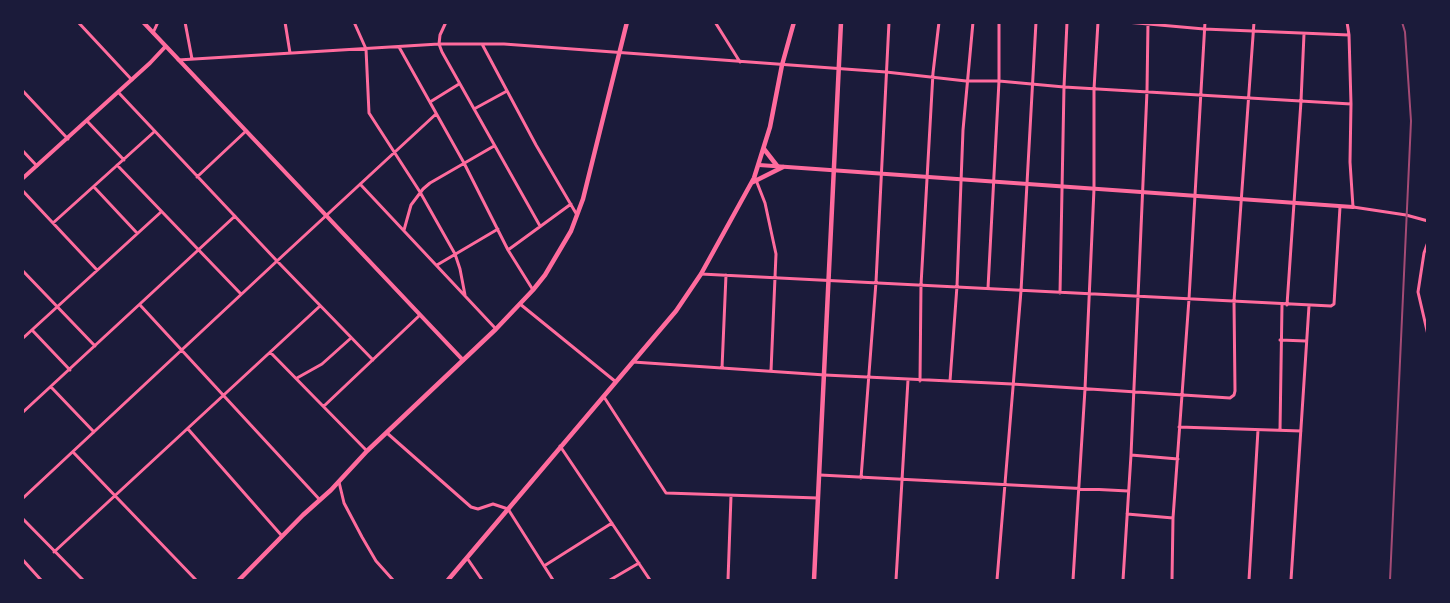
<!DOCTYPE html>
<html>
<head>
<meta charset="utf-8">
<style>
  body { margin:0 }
  #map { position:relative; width:1450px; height:603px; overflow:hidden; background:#1b1b3a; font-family:Roboto,sans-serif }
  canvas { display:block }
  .frame { position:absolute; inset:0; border:24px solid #1b1b3a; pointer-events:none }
</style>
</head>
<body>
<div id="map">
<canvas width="1450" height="603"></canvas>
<div class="frame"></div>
</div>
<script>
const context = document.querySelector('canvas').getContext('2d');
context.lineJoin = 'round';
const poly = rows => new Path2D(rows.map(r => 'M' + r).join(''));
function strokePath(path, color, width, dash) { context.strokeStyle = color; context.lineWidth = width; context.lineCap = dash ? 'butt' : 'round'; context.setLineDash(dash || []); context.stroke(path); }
strokePath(poly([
  [78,22,132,80],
  [185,22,192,59],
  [285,22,290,53],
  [354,22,366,49,369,113,420,192,455,254,460,269,465,295],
  [446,22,440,35,439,44,442,52,540,226],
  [715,22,740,62],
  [1126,22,1204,29,1349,35],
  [1347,22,1349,35,1351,104,1350,162,1353,207,1406,215,1428,221],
  [153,33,158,22],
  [482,44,536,145,577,215],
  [399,47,464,163,508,250,533,290],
  [178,60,439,44,504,44,886,72,966,81,999,81,1064,87,1351,104],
  [22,90,68,139],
  [118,92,277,261,373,360],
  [430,102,459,84],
  [474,109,507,91],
  [87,121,124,160],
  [22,150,37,166],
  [117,165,241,294],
  [197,177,246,131],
  [756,180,765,203,776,254,771,371],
  [360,184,496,329],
  [94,187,137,233],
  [22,190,97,270],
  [53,223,154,132],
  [404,230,411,205,423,189,430,183,494,146],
  [1428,242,1424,253,1418,292,1428,335],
  [508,250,571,204],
  [437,265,498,229],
  [22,270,95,346],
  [701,274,1331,306,1334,304,1340,207],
  [988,288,999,81,999,22],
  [1060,293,1064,87,1067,22],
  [520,304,616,382],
  [140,305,320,500],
  [1287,305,1301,101,1304,34],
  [32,330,70,370],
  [22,339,161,212],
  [1280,340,1306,341],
  [270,352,367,451],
  [633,362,825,375,1012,384,1230,398,1234,395,1235,391,1234,301,1254,22],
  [722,368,726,275],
  [297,378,322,364,351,338],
  [920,381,921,285,933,73,939,22],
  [950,381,957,286,963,130,973,22],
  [51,387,94,432],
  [604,397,666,493,818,498],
  [324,406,420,315],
  [22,413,235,216],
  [1179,427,1301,431],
  [188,429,282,536],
  [1280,430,1282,305],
  [387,433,471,507,478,509,493,504,508,509,553,580],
  [560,446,650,580],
  [73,452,196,580],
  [1131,455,1178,459],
  [820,475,1128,491],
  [861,478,876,282,889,22],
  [339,482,344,503,362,537,376,561,393,580],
  [22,499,277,261,436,114],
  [1127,514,1173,518],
  [22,518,83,580],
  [54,552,320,306],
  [467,558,482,580],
  [22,559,41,580],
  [544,566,612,523],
  [610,580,639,563],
  [728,580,731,496],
  [896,580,908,380],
  [997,580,1021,291,1036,22],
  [1073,580,1085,389,1094,189,1094,89,1098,22],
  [1123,580,1131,455,1138,297,1147,91,1148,22],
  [1172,580,1173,518,1189,299,1205,22],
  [1249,580,1258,430],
  [1291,580,1309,306]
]), '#ff6b9d', 3);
strokePath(poly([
  [143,22,463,360],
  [759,165,1353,207],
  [22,179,150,63,165,47]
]), '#ff6b9d', 4);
strokePath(poly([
  [764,149,778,167],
  [753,182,783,167],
  [239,580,303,515,331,490,367,451,496,329,533,290,545,275,571,231,583,199,627,22],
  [448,580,676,311,701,274,754,178,770,127,782,65,794,22],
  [814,580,841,22]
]), '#ff6b9d', 4.5);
strokePath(poly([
  [1390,580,1411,121,1405,32,1402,22]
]), '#a44b75', 2);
</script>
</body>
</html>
